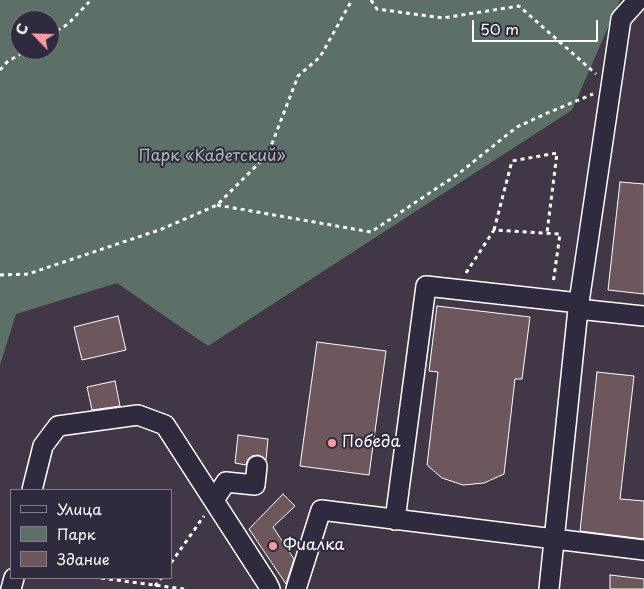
<!DOCTYPE html>
<html>
<head>
<meta charset="utf-8">
<style>
  body { margin:0 }
  #map { position:relative; width:644px; height:589px; overflow:hidden; background:#423746; font-family:"Playpen Sans",sans-serif }
  canvas { display:block }
  .legend { position:absolute; left:10px; top:489px; width:162px; height:90px; box-sizing:border-box; background:#2f2a3d; border:1px solid #827f8b; margin:0; padding:6px 9px; list-style:none; font-size:15px; color:#fff }
  .legend li { display:flex; align-items:center; gap:10px; height:25px }
  .legend b { width:25px; border:1px solid #827f8b }
  .north { position:absolute; left:10px; top:10px; width:50px; height:50px; box-sizing:border-box; background:#2f2a3d; border:1px solid #827f8b; border-radius:50%; rotate:294deg; font-size:14px; font-weight:700; line-height:20px; text-align:center; color:#fff }
  .north::after { content:''; display:block; margin:auto; width:18px; height:22px; background:#ff9aa2; clip-path:polygon(50% 0,100% 100%,50% 72%,0 100%) }
  .scale { position:absolute; left:472px; top:20px; width:126px; height:22px; box-sizing:border-box; border:2px solid #fff; border-top:0; padding-left:6px; font-size:15px; line-height:18px; white-space:nowrap; color:#fff; -webkit-text-stroke:4px #2f2a3d; paint-order:stroke }
</style>
</head>
<body>
<div id="map">
<canvas width="644" height="589"></canvas>
<ul class="legend">
<li><b style="height:6px;background:#2f2a3d"></b>Улица</li>
<li><b style="height:14px;background:#5c7068"></b>Парк</li>
<li><b style="height:14px;background:#6d565c"></b>Здание</li>
</ul>
<div class="north">С</div>
<div class="scale">50 m</div>
</div>
<script>
const context = document.querySelector('canvas').getContext('2d');
context.lineJoin = 'round';
function fill(path, color) { context.fillStyle = color; context.fill(path, 'evenodd'); }
const poly = rows => new Path2D(rows.map(r => 'M' + r).join(''));
function strokePath(path, color, width, dash) { context.strokeStyle = color; context.lineWidth = width; context.lineCap = dash ? 'butt' : 'round'; context.setLineDash(dash || []); context.stroke(path); }
function drawText(font, color, halo, rows, align = 'center') {
  context.font = font + ' "Playpen Sans",sans-serif'; context.lineWidth = 4; context.setLineDash([]); context.textBaseline = 'middle'; context.strokeStyle = halo; context.fillStyle = color; for (const [text, x, y, turn = 0] of rows) {
    context.save(); context.translate(x, y); context.rotate((+turn || 0) * Math.PI / 180); context.textAlign = isNaN(turn) ? turn : align; if (halo) context.strokeText(text, 0, 0); context.fillText(text, 0, 0); context.restore();
  }
}
fill(poly([
  [0,0,620,0,572,110,208,346,117,283,16,314,0,365],
  [20,20,50,20,50,50,20,50]
]), '#5c7068');
const building = poly([
  [620,182,644,184,644,294,608,290,620,182],
  [437,306,530,317,522,379,515,379,504,474,484,483,463,485,442,478,427,465,438,372,429,371,437,306],
  [118,316,126,350,82,360,74,327,118,316],
  [317,342,386,351,369,475,300,466,317,342],
  [597,372,634,376,620,499,644,501,644,539,580,531,597,372],
  [115,381,120,406,92,410,87,387,115,381],
  [238,435,268,439,266,460,263,457,258,455,252,456,248,459,246,465,235,463,238,435],
  [283,494,295,506,273,527,294,559,286,584,249,529,283,494],
  [610,575,644,579,644,589,610,589,610,575]
]);
fill(building, '#6d565c');
strokePath(building, '#fff', 1);
const minor = poly([
  [578,309,621,19,638,0],
  [32,490,43,446,58,426,138,415,165,425,267,583,270,589],
  [214,500,226,482,255,485,257,466],
  [395,520,426,286,579,303],
  [11,589,14,578],
  [296,589,321,510,644,550],
  [549,589,578,309,644,316]
]);
strokePath(minor, '#fff', 22);
strokePath(poly([
  [371,0,377,9,443,18,519,6,596,74],
  [50,35,68,24,91,0],
  [0,70,7,62,27,50],
  [217,205,371,232,458,174,517,127,545,114,593,94],
  [494,230,512,161,557,153,547,233],
  [466,273,494,230,560,234,553,284],
  [0,275,28,274,162,229,217,205,268,154,298,76,320,57,352,0],
  [171,563,204,516],
  [101,578,184,589],
  [155,586,161,578]
]), '#fff', 3, [4, 4]);
strokePath(minor, '#2f2a3d', 19);
for (const [x, y, r, color] of [
  [332,443,5,"#ff9aa2"],
  [273,546,5,"#ff9aa2"]
]) { const dot = new Path2D(); dot.arc(x, y, r, 0, 2 * Math.PI); context.fillStyle = color; context.fill(dot); strokePath(dot, '#2f2a3d', 2); }
drawText('16px', '#aeb8b4', '#2f2a3d', [
  ["Парк «Кадетский»",212,157]
]);
drawText('16px', '#fff', '#2f2a3d', [
  ["Победа",342,443],
  ["Фиалка",283,546]
], 'left');
</script>
</body>
</html>
